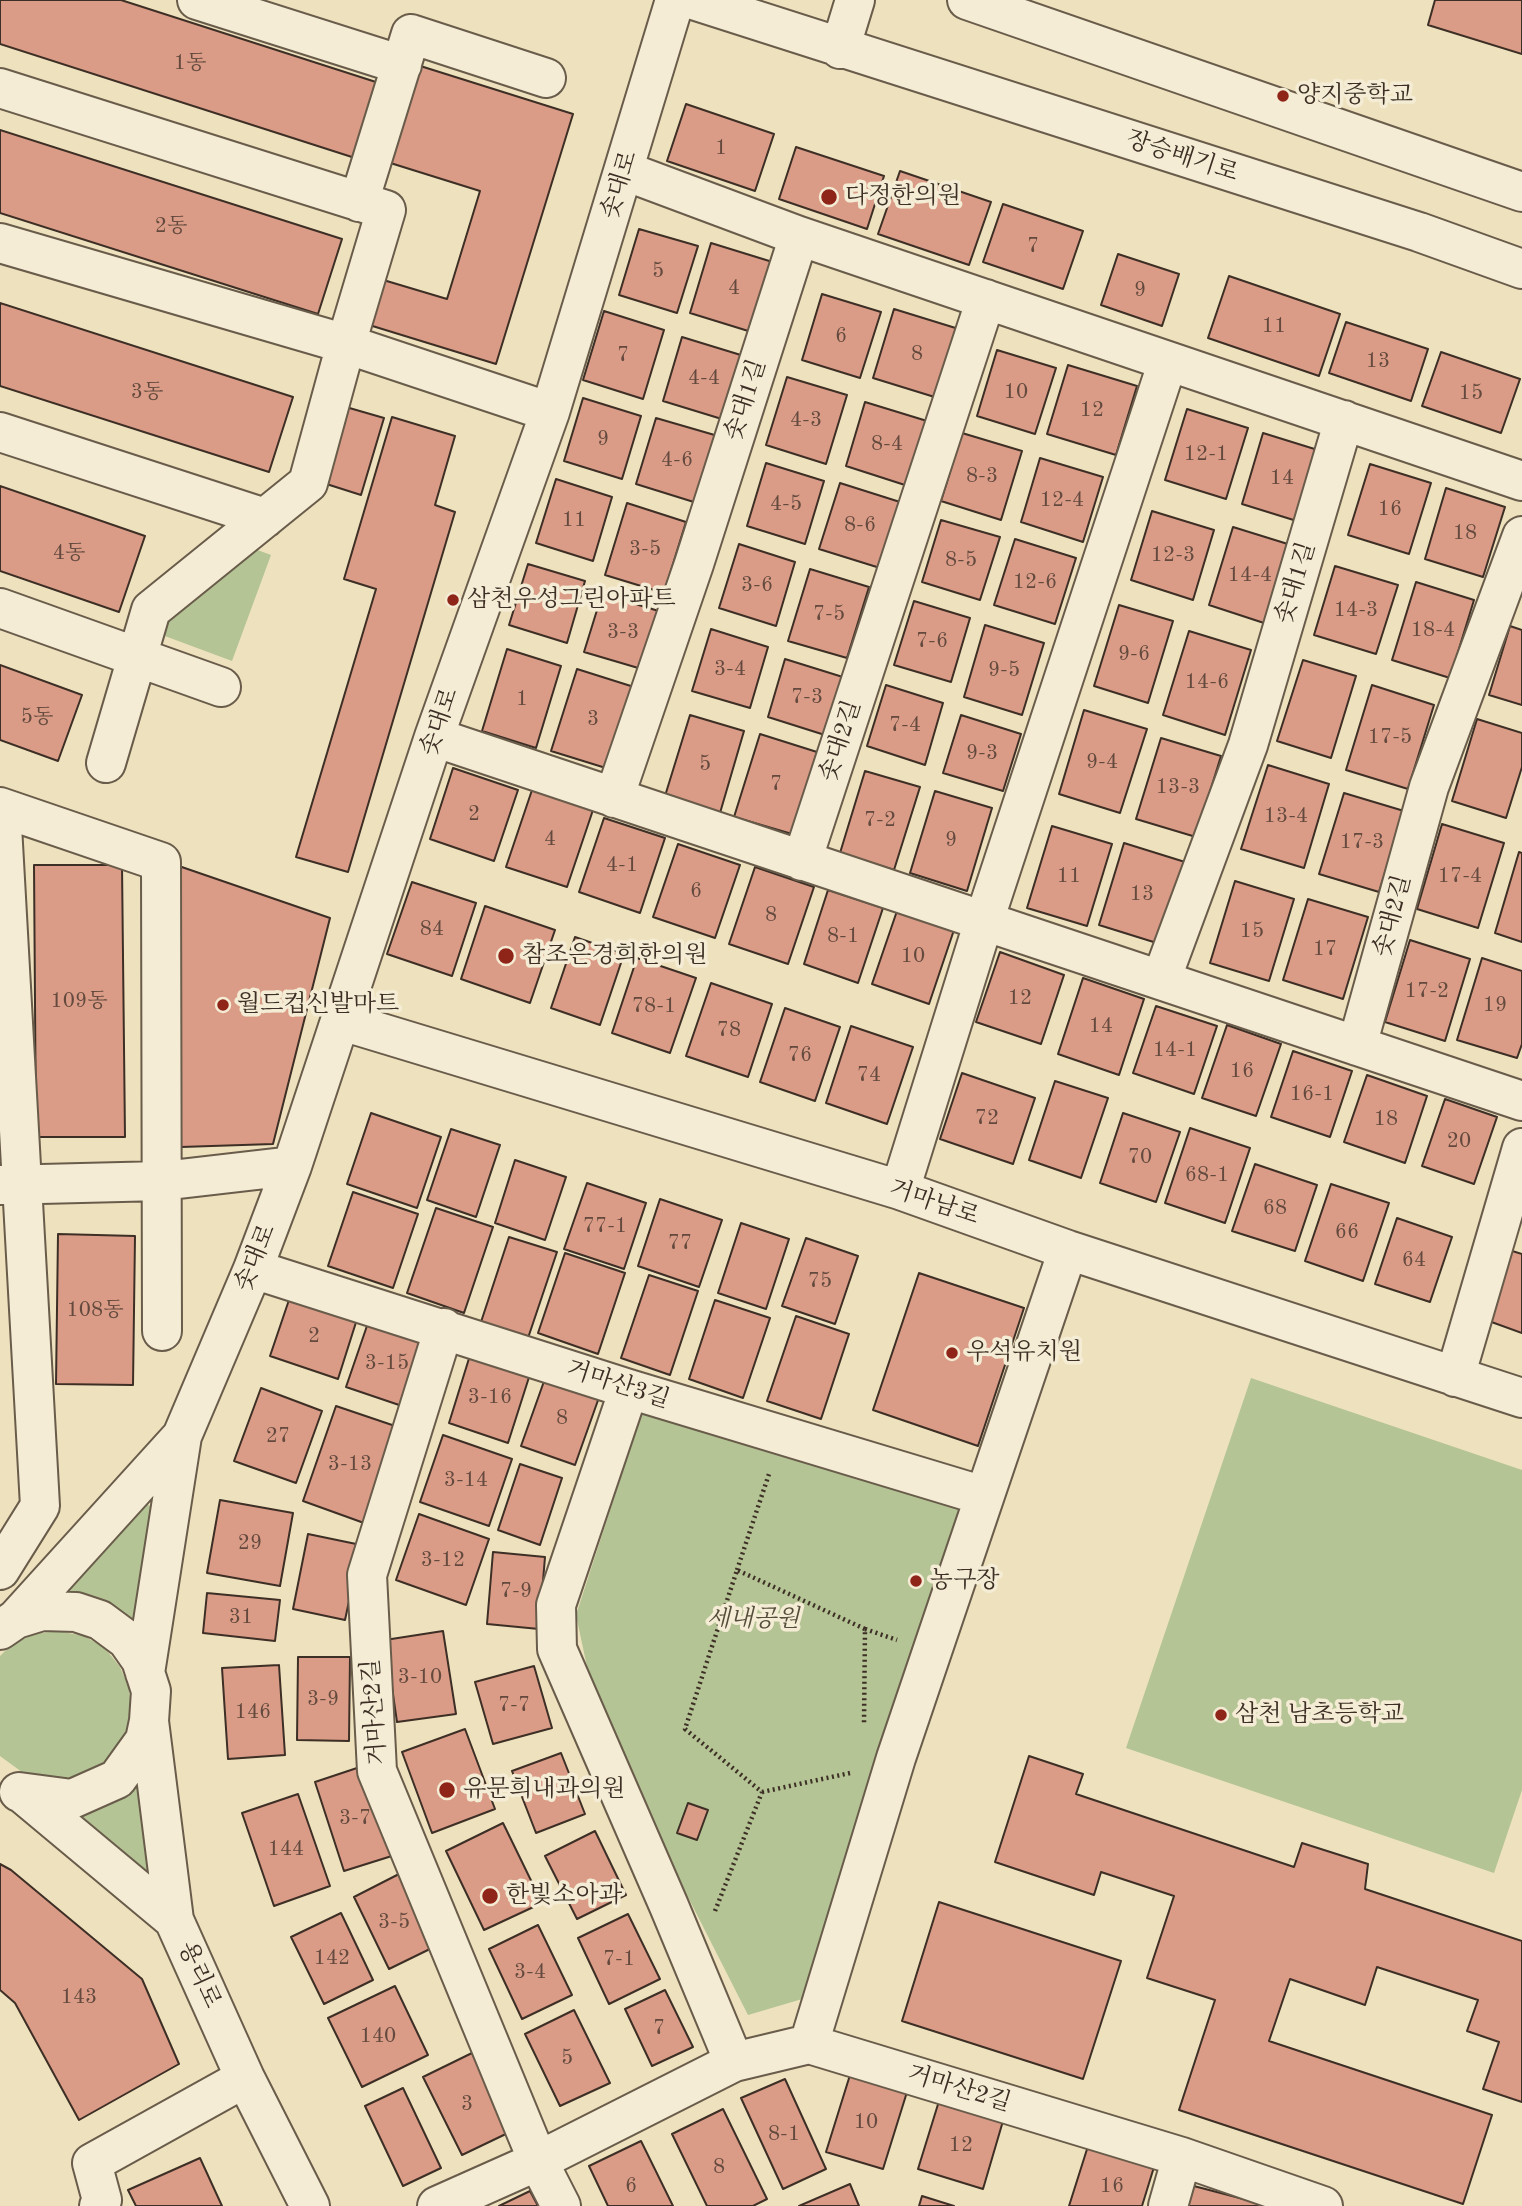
<!DOCTYPE html>
<html>
<head>
<meta charset="utf-8">
<style>
  body { margin:0 }
  canvas { display:block; background:#eee1bd }
</style>
</head>
<body>
<canvas width="1522" height="2206"></canvas>
<script>
const context = document.querySelector('canvas').getContext('2d');
context.lineJoin = 'round';
function fill(path, color) { context.fillStyle = color; context.fill(path, 'evenodd'); }
const poly = rows => new Path2D(rows.map(r => 'M' + r).join(''));
function strokePath(path, color, width, dash) { context.strokeStyle = color; context.lineWidth = width; context.lineCap = dash ? 'butt' : 'round'; context.setLineDash(dash || []); context.stroke(path); }
function drawText(font, color, halo, rows, align = 'center') {
  context.font = font + ' "Old Standard TT","Noto Serif KR",serif'; context.lineWidth = 7; context.setLineDash([]); context.textBaseline = 'middle'; context.strokeStyle = halo; context.fillStyle = color; for (const [text, x, y, turn = 0] of rows) {
    context.save(); context.translate(x, y); context.rotate((+turn || 0) * Math.PI / 180); context.textAlign = isNaN(turn) ? turn : align; if (halo) context.strokeText(text, 0, 0); context.fillText(text, 0, 0); context.restore();
  }
}
fill(poly([
  [236,542,271,555,232,661,146,629],
  [1251,1378,1522,1470,1522,1790,1494,1873,1126,1748],
  [643,1409,964,1507,809,1997,748,2015,687,1895,589,1676,576,1615],
  [144,1501,150,1506,152,1517,140,1630,53,1599],
  [58,1631,84,1636,105,1648,120,1667,129,1688,131,1712,125,1735,113,1755,94,1770,72,1779,49,1781,26,1775,0,1756,0,1656,10,1646,33,1634],
  [139,1774,182,1918,47,1805,79,1812,95,1811,115,1802,130,1790]
]), '#b4c495');
const building = poly([
  [0,0,121,0,379,83,355,158,0,44,0,0],
  [1435,0,1522,0,1522,54,1428,25,1435,0],
  [414,64,573,114,496,364,366,324,380,279,447,299,480,191,384,161,414,64],
  [686,104,774,134,755,191,667,161,686,104],
  [0,130,342,239,318,314,0,213,0,130],
  [796,147,884,176,867,229,779,199,796,147],
  [900,171,991,202,969,265,878,234,900,171],
  [1003,204,1083,231,1063,289,983,262,1003,204],
  [639,229,698,246,677,313,619,295,639,229],
  [711,243,779,264,758,334,690,313,711,243],
  [1118,254,1179,274,1162,326,1101,305,1118,254],
  [1229,276,1340,314,1319,376,1208,338,1229,276],
  [822,294,881,312,860,378,802,360,822,294],
  [0,303,293,397,269,472,0,386,0,303],
  [894,309,962,330,941,399,873,378,894,309],
  [604,311,664,330,643,399,583,380,604,311],
  [1346,322,1428,349,1411,401,1329,373,1346,322],
  [682,337,744,356,725,420,663,401,682,337],
  [997,350,1056,368,1035,434,977,416,997,350],
  [1441,352,1520,379,1501,433,1422,406,1441,352],
  [1068,365,1137,386,1116,455,1047,434,1068,365],
  [787,377,847,395,826,464,766,445,787,377],
  [583,398,641,416,622,479,564,461,583,398],
  [865,402,927,421,908,486,846,466,865,402],
  [339,405,384,418,361,495,317,481,339,405],
  [1187,409,1248,428,1226,499,1165,480,1187,409],
  [392,417,455,436,435,505,455,512,348,872,296,857,376,589,344,579,392,417],
  [656,418,718,436,697,503,636,484,656,418],
  [962,433,1022,451,1001,520,941,501,962,433],
  [1263,433,1321,451,1300,522,1242,504,1263,433],
  [1040,458,1103,477,1083,542,1021,522,1040,458],
  [766,463,824,481,805,544,747,526,766,463],
  [1370,464,1431,483,1409,554,1348,535,1370,464],
  [556,479,612,497,593,561,536,543,556,479],
  [840,483,900,502,880,568,819,549,840,483],
  [0,486,145,536,119,612,0,571,0,486],
  [1446,488,1505,507,1483,577,1425,559,1446,488],
  [627,503,686,522,664,593,605,575,627,503],
  [1152,511,1214,530,1193,600,1131,580,1152,511],
  [941,520,1000,537,980,600,922,582,941,520],
  [1233,527,1291,545,1267,624,1209,605,1233,527],
  [1015,539,1076,558,1055,624,994,605,1015,539],
  [739,544,795,562,776,626,719,608,739,544],
  [528,564,585,581,567,643,509,625,528,564],
  [1335,566,1398,585,1376,654,1314,635,1335,566],
  [810,569,869,587,847,658,788,641,810,569],
  [1416,582,1474,600,1450,678,1392,660,1416,582],
  [602,594,662,612,645,670,584,652,602,594],
  [914,601,970,618,951,682,894,665,914,601],
  [1119,605,1173,621,1148,703,1094,686,1119,605],
  [985,625,1044,643,1022,715,964,697,985,625],
  [1510,626,1522,630,1522,705,1489,695,1510,626],
  [711,629,768,647,750,708,692,691,711,629],
  [1189,631,1251,650,1225,735,1163,715,1189,631],
  [507,649,561,666,536,748,482,731,507,649],
  [785,659,846,678,828,736,768,717,785,659],
  [1303,660,1356,676,1331,758,1277,741,1303,660],
  [0,665,82,695,58,761,0,740,0,665],
  [577,669,634,687,609,769,551,751,577,669],
  [886,685,943,703,925,765,867,746,886,685],
  [1372,685,1434,705,1408,789,1346,770,1372,685],
  [1084,710,1147,729,1120,813,1059,794,1084,710],
  [690,715,744,731,720,813,665,796,690,715],
  [961,715,1021,734,1003,791,943,773,961,715],
  [1477,719,1522,733,1522,767,1506,818,1452,801,1477,719],
  [760,734,817,752,792,834,734,817,760,734],
  [1161,738,1221,756,1196,837,1136,819,1161,738],
  [1268,765,1329,784,1304,868,1241,849,1268,765],
  [453,768,518,790,494,861,430,839,453,768],
  [865,771,920,787,894,870,840,853,865,771],
  [532,790,593,810,567,887,506,867,532,790],
  [935,791,992,808,967,891,910,873,935,791],
  [1344,793,1404,811,1379,892,1319,874,1344,793],
  [604,818,665,838,640,913,579,892,604,818],
  [1442,824,1504,843,1478,928,1417,909,1442,824],
  [1052,826,1112,844,1087,926,1027,908,1052,826],
  [1124,843,1185,862,1160,944,1099,925,1124,843],
  [678,844,740,865,715,938,653,917,678,844],
  [1519,852,1522,853,1522,942,1495,933,1519,852],
  [173,864,330,918,273,1144,181,1147,173,864],
  [34,865,122,865,125,1137,36,1137,34,865],
  [755,867,814,887,788,964,729,944,755,867],
  [1235,881,1294,899,1269,981,1210,963,1235,881],
  [412,882,476,903,452,976,387,954,412,882],
  [828,890,883,908,858,983,804,964,828,890],
  [1308,899,1368,917,1343,999,1283,980,1308,899],
  [485,906,555,930,530,1003,461,979,485,906],
  [898,908,955,927,929,1004,872,984,898,908],
  [575,937,624,954,600,1025,551,1008,575,937],
  [1410,940,1470,959,1445,1041,1385,1022,1410,940],
  [1000,952,1064,975,1041,1044,976,1022,1000,952],
  [637,958,696,978,670,1053,612,1033,637,958],
  [1482,958,1522,971,1522,1044,1517,1058,1457,1040,1482,958],
  [1083,978,1144,999,1119,1075,1058,1054,1083,978],
  [711,983,772,1004,748,1077,686,1056,711,983],
  [1156,1006,1217,1026,1194,1094,1133,1073,1156,1006],
  [785,1008,840,1027,815,1101,760,1082,785,1008],
  [1227,1025,1281,1044,1256,1116,1202,1098,1227,1025],
  [851,1026,913,1047,887,1124,826,1103,851,1026],
  [1293,1051,1352,1071,1330,1137,1271,1117,1293,1051],
  [962,1073,1035,1098,1013,1164,940,1139,962,1073],
  [1367,1075,1427,1096,1405,1163,1344,1142,1367,1075],
  [1055,1081,1108,1098,1081,1178,1029,1160,1055,1081],
  [1445,1099,1497,1117,1474,1184,1422,1166,1445,1099],
  [371,1113,441,1137,417,1208,347,1184,371,1113],
  [1123,1113,1180,1132,1156,1202,1100,1183,1123,1113],
  [1190,1128,1250,1148,1225,1223,1165,1203,1190,1128],
  [451,1129,500,1145,476,1217,427,1200,451,1129],
  [515,1160,566,1177,545,1240,495,1223,515,1160],
  [1255,1164,1317,1185,1295,1251,1232,1231,1255,1164],
  [587,1183,646,1203,624,1269,564,1249,587,1183],
  [1331,1184,1389,1203,1363,1281,1305,1261,1331,1184],
  [353,1192,418,1214,393,1288,328,1266,353,1192],
  [660,1199,722,1220,699,1287,638,1266,660,1199],
  [436,1208,493,1227,464,1313,407,1293,436,1208],
  [1397,1218,1452,1237,1430,1302,1375,1284,1397,1218],
  [741,1223,789,1239,766,1309,718,1293,741,1223],
  [58,1234,135,1236,133,1385,56,1384,58,1234],
  [509,1237,557,1252,528,1338,481,1322,509,1237],
  [806,1238,858,1256,835,1324,782,1306,806,1238],
  [1509,1250,1522,1254,1522,1333,1486,1320,1509,1250],
  [565,1253,625,1273,598,1354,538,1333,565,1253],
  [919,1273,1024,1308,978,1446,873,1410,919,1273],
  [649,1275,698,1291,670,1375,621,1358,649,1275],
  [291,1294,358,1316,338,1379,270,1356,291,1294],
  [715,1300,770,1318,743,1398,689,1379,715,1300],
  [796,1316,849,1334,821,1419,767,1401,796,1316],
  [369,1320,427,1339,405,1407,346,1387,369,1320],
  [471,1352,531,1371,508,1443,449,1423,471,1352],
  [548,1370,602,1389,575,1465,521,1446,548,1370],
  [261,1388,322,1411,296,1483,234,1461,261,1388],
  [336,1406,398,1427,364,1523,303,1501,336,1406],
  [443,1435,512,1459,489,1526,420,1502,443,1435],
  [520,1464,562,1478,540,1545,498,1530,520,1464],
  [220,1500,293,1513,280,1586,207,1573,220,1500],
  [419,1514,489,1539,466,1605,396,1580,419,1514],
  [308,1534,361,1545,345,1620,293,1609,308,1534],
  [493,1552,545,1557,539,1629,487,1624,493,1552],
  [207,1593,280,1600,275,1641,203,1633,207,1593],
  [443,1631,456,1714,397,1722,385,1640,443,1631],
  [298,1657,350,1657,349,1741,297,1740,298,1657],
  [279,1665,285,1755,228,1759,222,1668,279,1665],
  [534,1666,552,1728,493,1744,475,1682,534,1666],
  [465,1729,495,1809,432,1833,402,1752,465,1729],
  [561,1753,585,1814,536,1833,512,1771,561,1753],
  [1029,1756,1083,1774,1076,1794,1294,1867,1302,1843,1368,1864,1365,1889,1522,1941,1522,2102,1483,2089,1499,2042,1467,2031,1478,2000,1377,1967,1365,2005,1290,1979,1269,2041,1492,2115,1463,2204,1179,2110,1215,2000,1147,1978,1174,1896,1101,1872,1094,1895,995,1862,1029,1756],
  [366,1765,395,1855,344,1871,315,1782,366,1765],
  [298,1794,330,1886,274,1906,242,1813,298,1794],
  [688,1803,708,1810,697,1840,677,1833,688,1803],
  [503,1823,542,1903,484,1930,446,1851,503,1823],
  [595,1831,626,1895,577,1919,545,1856,595,1831],
  [0,1864,11,1870,142,1979,179,2064,79,2120,15,2003,0,1990,0,1864],
  [399,1874,434,1947,389,1969,354,1897,399,1874],
  [939,1902,1121,1961,1083,2079,902,2021,939,1902],
  [341,1913,373,1980,324,2004,291,1937,341,1913],
  [628,1914,660,1979,609,2004,578,1938,628,1914],
  [538,1925,572,1995,522,2019,489,1949,538,1925],
  [395,1986,428,2055,362,2087,328,2018,395,1986],
  [665,1990,693,2047,652,2066,625,2009,665,1990],
  [574,2010,610,2083,560,2106,525,2034,574,2010],
  [472,2053,510,2132,462,2155,423,2077,472,2053],
  [850,2075,907,2092,883,2169,826,2152,850,2075],
  [785,2079,826,2169,783,2189,741,2098,785,2079],
  [403,2088,441,2168,403,2186,365,2106,403,2088],
  [939,2101,1003,2121,983,2189,918,2169,939,2101],
  [723,2109,767,2199,753,2206,707,2206,672,2134,723,2109],
  [641,2141,673,2206,608,2206,589,2166,641,2141],
  [1088,2146,1154,2167,1142,2206,1069,2206,1088,2146],
  [200,2158,222,2206,136,2206,128,2190,200,2158],
  [850,2184,859,2206,799,2206,850,2184],
  [1190,2185,1270,2206,1184,2206,1190,2185],
  [530,2191,538,2206,499,2206,530,2191],
  [922,2196,954,2206,919,2206,922,2196]
]);
fill(building, '#da9c87');
strokePath(building, '#3d2f25', 2);
const minor = poly([
  [197,0,402,65],
  [693,0,1419,232,1522,269],
  [967,0,1522,192],
  [840,49,855,0],
  [0,88,386,210,346,344,308,483,151,610,106,763],
  [625,171,799,236,1522,481],
  [359,202,411,34,546,78],
  [0,243,346,344,550,412],
  [0,432,265,518],
  [0,608,221,687],
  [434,737,1522,1101],
  [614,798,694,564,799,236],
  [0,807,161,862,162,1331],
  [802,861,986,299],
  [1161,980,1248,745,1344,420],
  [342,1021,900,1190,1068,1250,1522,1398],
  [1357,1046,1429,787,1522,536],
  [0,1185,162,1181,292,1166],
  [900,1190,984,921,1168,361],
  [253,1269,629,1389,984,1496],
  [444,1328,367,1575,377,1771,538,2161,561,2206],
  [1455,1377,1522,1148],
  [629,1389,556,1605,557,1649,669,1906,734,2062],
  [0,1570,40,1506,1,808],
  [16,1619,182,1436],
  [0,1630,16,1619,42,1611,76,1612,100,1620,127,1640,141,1660,151,1691,149,1721,145,1740,117,1779,72,1799,19,1792],
  [145,1673,182,1436,253,1269,292,1166,434,737,550,412,675,0],
  [149,1721,174,1920],
  [23,1794,174,1920,245,2078,310,2206],
  [809,2044,896,1758,1068,1250],
  [99,2206,102,2200,92,2163,245,2078],
  [437,2206,538,2161,734,2062,809,2044,1182,2157,1323,2206],
  [1168,2206,1182,2157]
]);
strokePath(minor, '#695c4b', 42);
strokePath(poly([
  [737,1570,770,1471],
  [865,1629,897,1640],
  [762,1792,850,1773],
  [715,1911,762,1792,685,1729,737,1570,865,1629,864,1723]
]), '#3d2f25', 4.5, [2, 3.5]);
strokePath(minor, '#f4ecd4', 38);
for (const [x, y, r, color] of [
  [1283,96,7,"#8f2418"],
  [829,197,9,"#8f2418"],
  [453,600,7,"#8f2418"],
  [506,956,9,"#8f2418"],
  [223,1005,7,"#8f2418"],
  [952,1353,7,"#8f2418"],
  [916,1581,7,"#8f2418"],
  [1221,1715,7,"#8f2418"],
  [447,1790,9,"#8f2418"],
  [490,1896,9,"#8f2418"]
]) { const dot = new Path2D(); dot.arc(x, y, r, 0, 2 * Math.PI); context.fillStyle = color; context.fill(dot); strokePath(dot, '#f4ecd4', 2.5); }
drawText('21px', '#644a3e', null, [
  ["1동",190,63],
  ["1",721,148],
  ["2동",171,226],
  ["7",1033,246],
  ["5",658,271],
  ["4",734,288],
  ["9",1140,290],
  ["11",1274,326],
  ["6",841,336],
  ["8",917,354],
  ["7",623,355],
  ["13",1378,361],
  ["4-4",704,378],
  ["3동",147,392],
  ["10",1016,392],
  ["15",1471,393],
  ["12",1092,410],
  ["4-3",806,420],
  ["9",603,439],
  ["8-4",887,444],
  ["12-1",1206,454],
  ["4-6",677,460],
  ["8-3",982,476],
  ["14",1282,478],
  ["12-4",1062,500],
  ["4-5",786,504],
  ["16",1390,509],
  ["11",574,520],
  ["8-6",860,525],
  ["18",1465,533],
  ["3-5",645,549],
  ["4동",69,553],
  ["12-3",1173,555],
  ["8-5",961,560],
  ["14-4",1250,575],
  ["12-6",1035,582],
  ["3-6",757,585],
  ["14-3",1356,610],
  ["7-5",829,614],
  ["18-4",1433,630],
  ["3-3",623,632],
  ["7-6",932,641],
  ["9-6",1134,654],
  ["3-4",730,669],
  ["9-5",1004,670],
  ["14-6",1207,682],
  ["7-3",807,697],
  ["1",522,699],
  ["5동",37,717],
  ["3",593,719],
  ["7-4",905,725],
  ["17-5",1390,737],
  ["9-3",982,753],
  ["9-4",1102,762],
  ["5",705,764],
  ["7",776,784],
  ["13-3",1178,787],
  ["2",474,814],
  ["13-4",1286,816],
  ["7-2",880,820],
  ["4",550,839],
  ["9",951,840],
  ["17-3",1362,842],
  ["4-1",622,865],
  ["11",1069,876],
  ["17-4",1460,876],
  ["6",696,891],
  ["13",1142,894],
  ["8",771,915],
  ["84",432,929],
  ["15",1252,931],
  ["8-1",843,936],
  ["17",1325,949],
  ["10",913,956],
  ["17-2",1427,991],
  ["12",1020,998],
  ["109동",79,1001],
  ["19",1495,1005],
  ["78-1",654,1006],
  ["14",1101,1026],
  ["78",729,1030],
  ["14-1",1175,1050],
  ["76",800,1055],
  ["16",1242,1071],
  ["74",869,1075],
  ["16-1",1312,1094],
  ["72",987,1118],
  ["18",1386,1119],
  ["20",1459,1141],
  ["70",1140,1157],
  ["68-1",1207,1175],
  ["68",1275,1208],
  ["77-1",605,1226],
  ["66",1347,1232],
  ["77",680,1243],
  ["64",1414,1260],
  ["75",820,1281],
  ["108동",95,1310],
  ["2",314,1336],
  ["3-15",387,1363],
  ["3-16",490,1397],
  ["8",562,1418],
  ["27",278,1436],
  ["3-13",350,1464],
  ["3-14",466,1480],
  ["29",250,1543],
  ["3-12",443,1560],
  ["7-9",516,1591],
  ["31",241,1617],
  ["3-10",420,1677],
  ["3-9",323,1699],
  ["7-7",514,1705],
  ["146",253,1712],
  ["3-7",355,1818],
  ["144",286,1849],
  ["3-5",394,1922],
  ["142",332,1958],
  ["7-1",619,1959],
  ["3-4",530,1972],
  ["143",79,1997],
  ["7",659,2028],
  ["140",378,2036],
  ["5",567,2058],
  ["3",467,2104],
  ["10",866,2122],
  ["8-1",784,2134],
  ["12",961,2145],
  ["8",719,2167],
  ["6",631,2186],
  ["16",1112,2186]
]);
drawText('24px', '#3d2f25', '#f4ecd4', [
  ["양지중학교",1297,96],
  ["다정한의원",845,197],
  ["삼천우성그린아파트",467,600],
  ["참조은경희한의원",522,956],
  ["월드컵신발마트",237,1005],
  ["우석유치원",966,1353],
  ["농구장",930,1581],
  ["삼천 남초등학교",1235,1715],
  ["유문희내과의원",463,1790],
  ["한빛소아과",506,1896]
], 'left');
drawText('24px', '#3d2f25', '#f4ecd4', [
  ["장승배기로",1182,157,18],
  ["솟대로",620,185,-73],
  ["솟대1길",746,400,-72],
  ["솟대1길",1296,583,-73],
  ["솟대로",440,722,-71],
  ["솟대2길",841,741,-72],
  ["솟대2길",1393,916,-75],
  ["거마남로",934,1203,19],
  ["솟대로",256,1258,-68],
  ["거마산3길",618,1385,18],
  ["거마산2길",375,1712,-94],
  ["용리로",199,1975,66],
  ["거마산2길",959,2089,17]
]);
drawText('italic 24px', '#554d3b', '#f4ecd4', [
  ["세내공원",753,1620]
]);
</script>
</body>
</html>
